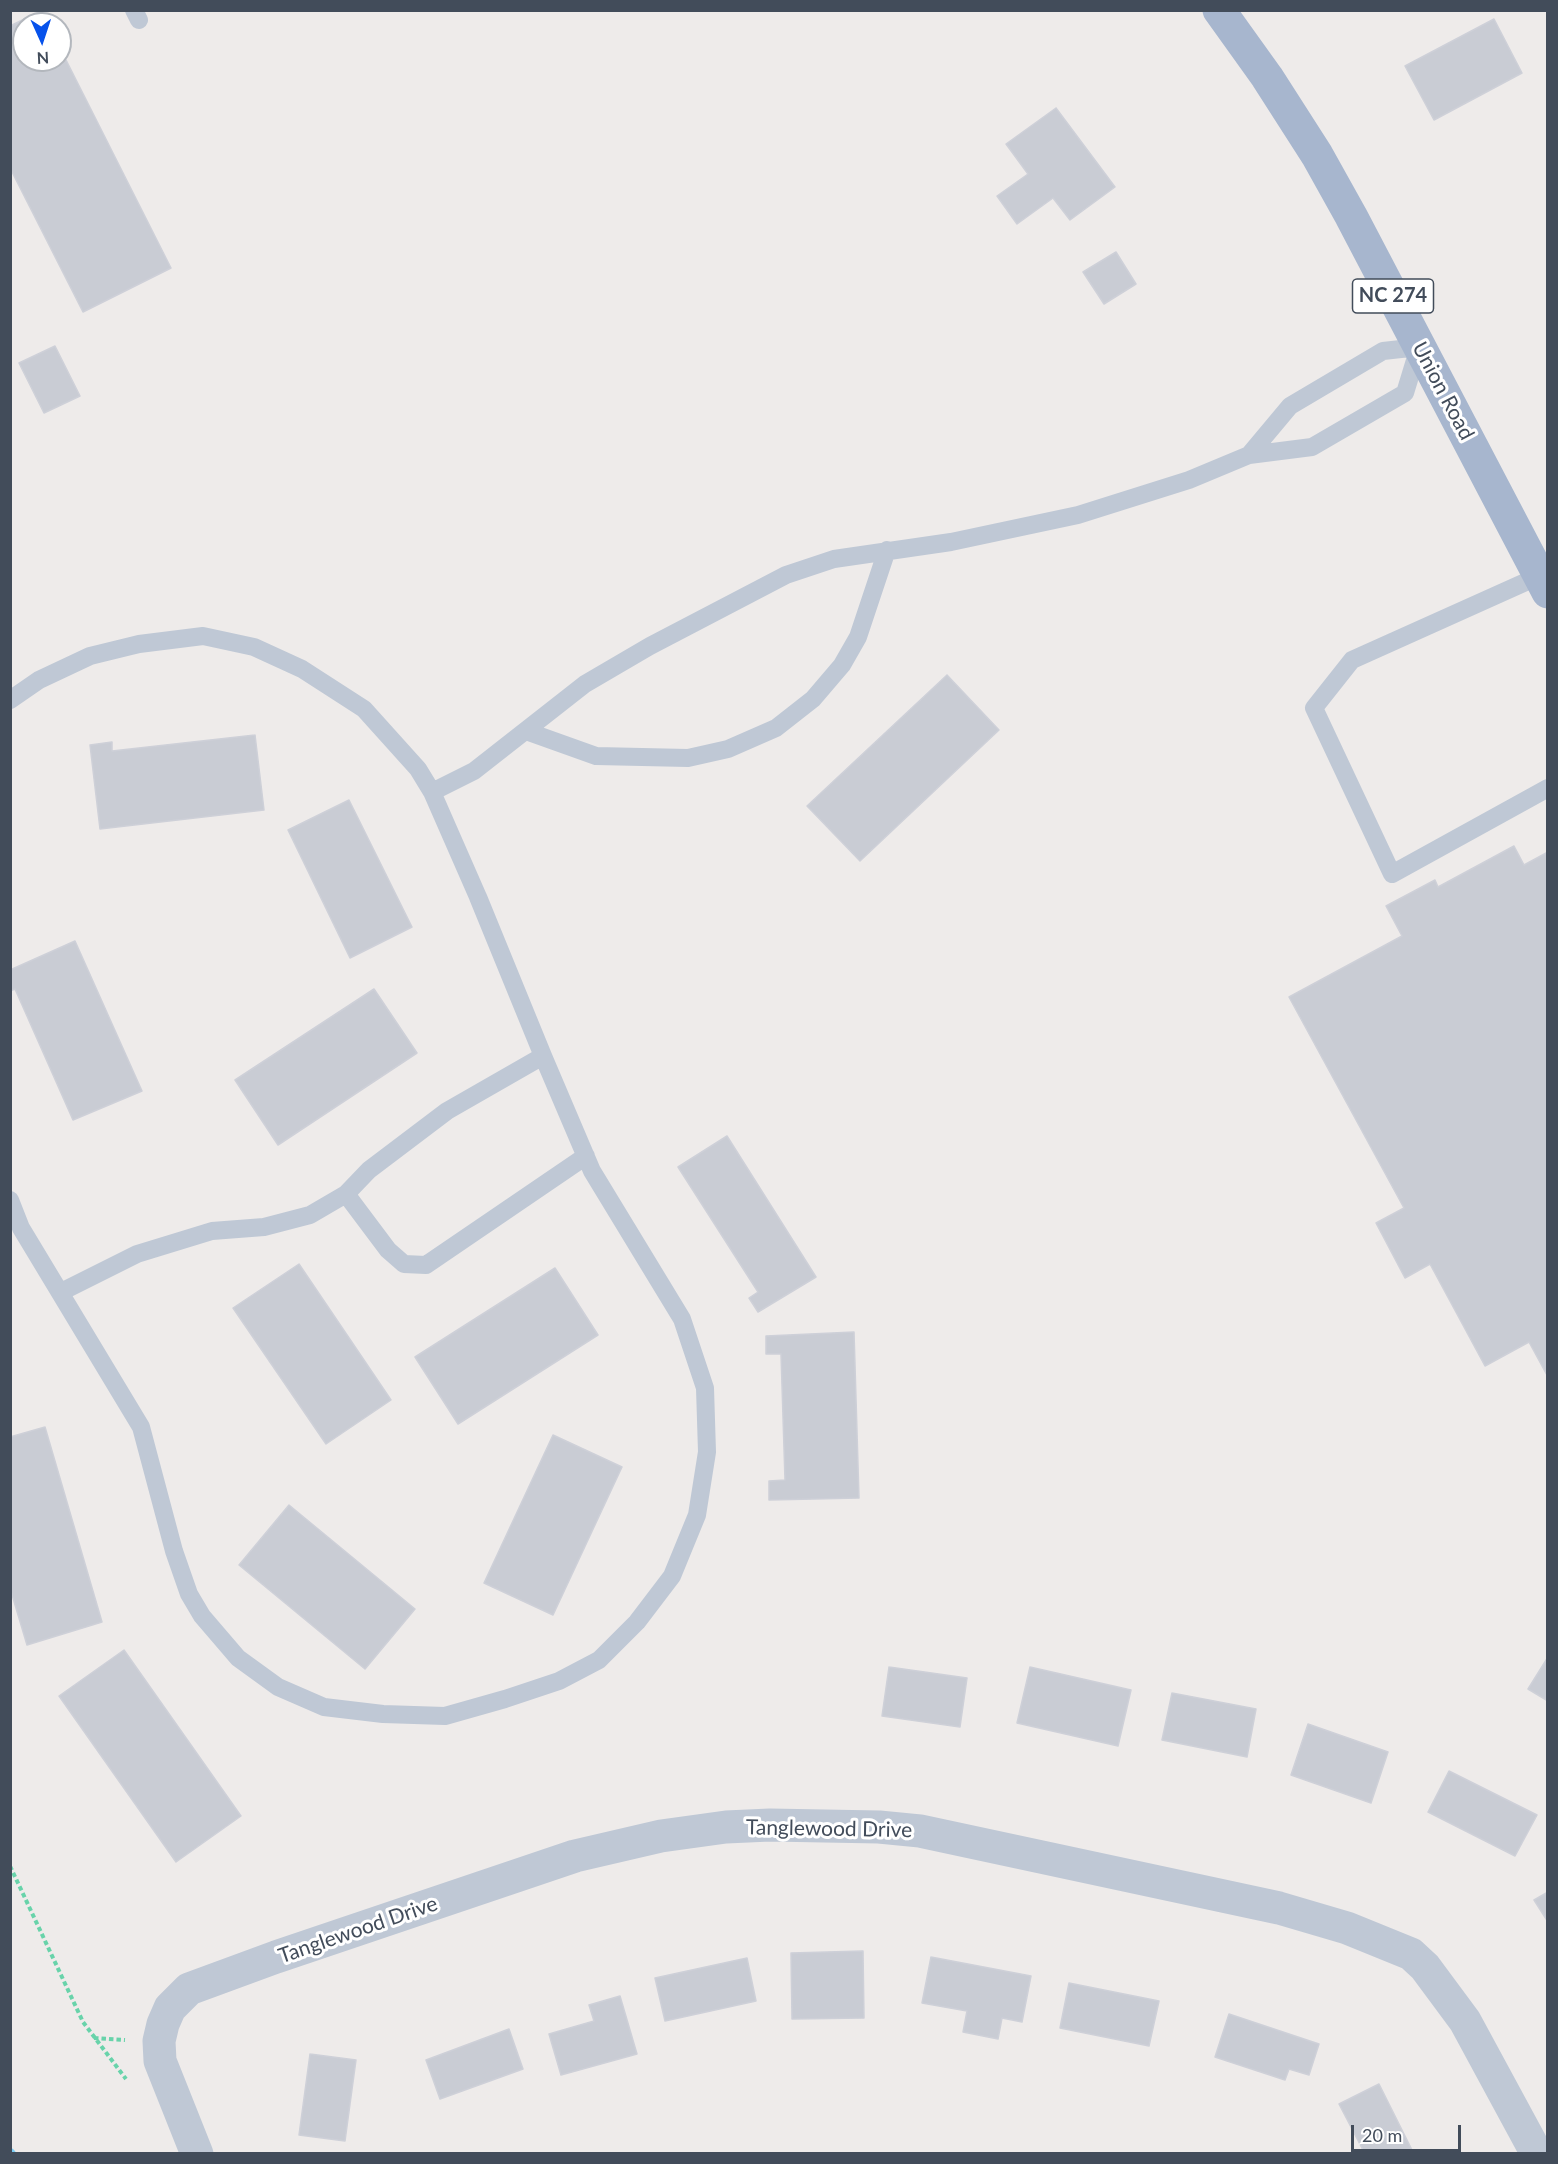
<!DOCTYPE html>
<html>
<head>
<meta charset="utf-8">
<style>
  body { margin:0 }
  #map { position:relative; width:1558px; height:2164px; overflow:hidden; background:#eeebea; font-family:Lato,sans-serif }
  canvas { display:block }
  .frame { position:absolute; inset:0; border:12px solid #424c5a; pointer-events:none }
  .north { position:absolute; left:12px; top:12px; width:60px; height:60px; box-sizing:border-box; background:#fff; border:2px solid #b3b7bd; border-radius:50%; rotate:177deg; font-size:16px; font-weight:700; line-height:24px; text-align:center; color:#424c5a }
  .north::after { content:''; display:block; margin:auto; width:21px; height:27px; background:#0752eb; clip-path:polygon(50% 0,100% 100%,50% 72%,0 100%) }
  .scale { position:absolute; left:1351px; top:2125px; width:110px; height:27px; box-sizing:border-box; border:3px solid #424c5a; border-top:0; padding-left:8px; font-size:18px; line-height:21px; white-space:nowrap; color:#424c5a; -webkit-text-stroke:4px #fff; paint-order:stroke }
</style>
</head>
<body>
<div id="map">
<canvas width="1558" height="2164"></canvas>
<div class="frame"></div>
<div class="north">N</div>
<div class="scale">20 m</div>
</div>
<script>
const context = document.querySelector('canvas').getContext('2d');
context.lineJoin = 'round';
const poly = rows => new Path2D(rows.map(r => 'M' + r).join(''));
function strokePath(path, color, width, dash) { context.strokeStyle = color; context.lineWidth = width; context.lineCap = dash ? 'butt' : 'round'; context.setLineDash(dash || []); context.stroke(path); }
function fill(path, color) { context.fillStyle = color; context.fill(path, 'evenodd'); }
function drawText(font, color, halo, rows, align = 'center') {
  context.font = font + ' Lato,sans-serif'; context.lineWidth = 6; context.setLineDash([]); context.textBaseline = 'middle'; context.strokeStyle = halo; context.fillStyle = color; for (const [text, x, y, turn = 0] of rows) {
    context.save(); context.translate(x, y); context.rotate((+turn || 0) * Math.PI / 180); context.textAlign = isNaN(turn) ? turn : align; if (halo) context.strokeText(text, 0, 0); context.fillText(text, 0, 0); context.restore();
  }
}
strokePath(poly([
  [10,2153,11,2154]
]), '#7bcdf4', 10);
const building = poly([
  [41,11,48,24,24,24,24,60,60,60,60,48,171,268,83,312,10,168,10,26,41,11],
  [1494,19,1522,73,1434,120,1405,66,1494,19],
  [1056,108,1115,187,1070,220,1053,198,1017,224,997,196,1028,174,1006,144,1056,108],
  [1116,252,1136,284,1104,304,1083,272,1116,252],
  [55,346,80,396,44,413,19,363,55,346],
  [947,675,999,730,860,861,807,806,947,675],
  [255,735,264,810,100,829,90,745,112,742,112,751,255,735],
  [349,800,412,927,350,958,288,830,349,800],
  [1514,846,1524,865,1548,852,1548,1377,1529,1342,1485,1366,1430,1264,1405,1278,1376,1223,1404,1208,1289,997,1402,936,1386,906,1435,880,1438,887,1514,846],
  [75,941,142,1091,73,1120,15,989,10,991,10,970,75,941],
  [374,989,417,1053,278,1145,235,1080,374,989],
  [727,1136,816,1277,758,1312,749,1298,758,1292,678,1167,727,1136],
  [299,1264,391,1400,326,1444,233,1308,299,1264],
  [555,1268,598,1335,458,1424,415,1357,555,1268],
  [854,1332,859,1498,769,1500,769,1481,785,1480,781,1354,766,1354,766,1336,854,1332],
  [45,1427,102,1622,27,1645,10,1588,10,1437,45,1427],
  [553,1435,622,1467,553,1615,484,1583,553,1435],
  [289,1505,415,1609,365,1669,239,1565,289,1505],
  [124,1650,241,1816,176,1862,59,1696,124,1650],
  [1548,1657,1548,1701,1528,1689,1548,1657],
  [889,1667,967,1678,960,1727,882,1716,889,1667],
  [1030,1667,1131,1690,1118,1746,1017,1723,1030,1667],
  [1172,1693,1256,1709,1247,1757,1162,1740,1172,1693],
  [1308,1724,1388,1752,1371,1803,1291,1775,1308,1724],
  [1449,1771,1537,1815,1515,1856,1428,1812,1449,1771],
  [1548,1892,1548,1922,1534,1900,1548,1892],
  [863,1951,864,2018,792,2019,791,1953,863,1951],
  [931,1957,1031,1976,1022,2022,1002,2018,998,2039,963,2032,967,2011,922,2003,931,1957],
  [747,1958,756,2001,665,2021,655,1978,747,1958],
  [1069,1983,1159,2001,1149,2046,1060,2028,1069,1983],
  [620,1996,637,2054,561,2075,549,2034,594,2021,589,2005,620,1996],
  [1229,2014,1319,2044,1309,2075,1289,2069,1285,2080,1215,2057,1229,2014],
  [509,2029,523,2069,440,2099,426,2060,509,2029],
  [310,2054,356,2060,345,2141,299,2135,310,2054],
  [1379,2084,1414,2154,1365,2154,1339,2104,1379,2084]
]);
fill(building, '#c9ccd4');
strokePath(building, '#ced0d8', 1.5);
strokePath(poly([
  [10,1866,83,2022,126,2079],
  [94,2038,125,2040]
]), '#68d3aa', 4, [4.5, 3]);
strokePath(poly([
  [134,10,139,20],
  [1539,576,1352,660,1314,708,1392,874,1548,788],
  [10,700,39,680,90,656,139,644,203,636,254,647,302,669,364,709,418,769,432,792,478,897,543,1056,592,1171,682,1319,705,1388,707,1452,697,1515,672,1576,637,1622,599,1660,559,1681,505,1699,445,1716,383,1714,324,1707,278,1687,238,1658,202,1616,189,1594,174,1551,141,1427,21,1228,10,1200],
  [526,731,596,756,688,758,728,749,776,728,813,699,842,665,858,637,887,550],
  [432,792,474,771,585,684,650,646,786,575,834,559,951,542,1078,515,1189,480,1249,455,1312,447,1405,393,1419,347,1383,351,1290,406,1249,455],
  [346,1194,388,1250,404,1264,426,1265,586,1156],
  [61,1292,137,1254,212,1231,264,1227,310,1215,346,1194,369,1170,447,1111,543,1056]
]), '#bfc8d5', 18);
strokePath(poly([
  [197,2154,160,2061,159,2041,163,2024,170,2008,189,1989,276,1957,575,1856,661,1836,726,1827,770,1825,879,1827,920,1831,1279,1908,1347,1928,1411,1954,1425,1967,1465,2021,1537,2154]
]), '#bfc8d5', 33);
strokePath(poly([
  [1219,10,1267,77,1317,155,1351,216,1548,592]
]), '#a7b6ce', 33);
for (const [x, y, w] of [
  [1393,296,81]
]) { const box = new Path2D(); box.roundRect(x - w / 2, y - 17, w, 34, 4.5); context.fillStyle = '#fff'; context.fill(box); strokePath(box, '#424c5a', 1.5); }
drawText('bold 20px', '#424c5a', null, [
  ["NC 274",1393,296]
]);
drawText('21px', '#424c5a', '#fff', [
  ["Union Road",1443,391,62],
  ["Tanglewood Drive",829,1829,1],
  ["Tanglewood Drive",358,1930,-19]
]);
</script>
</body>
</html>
